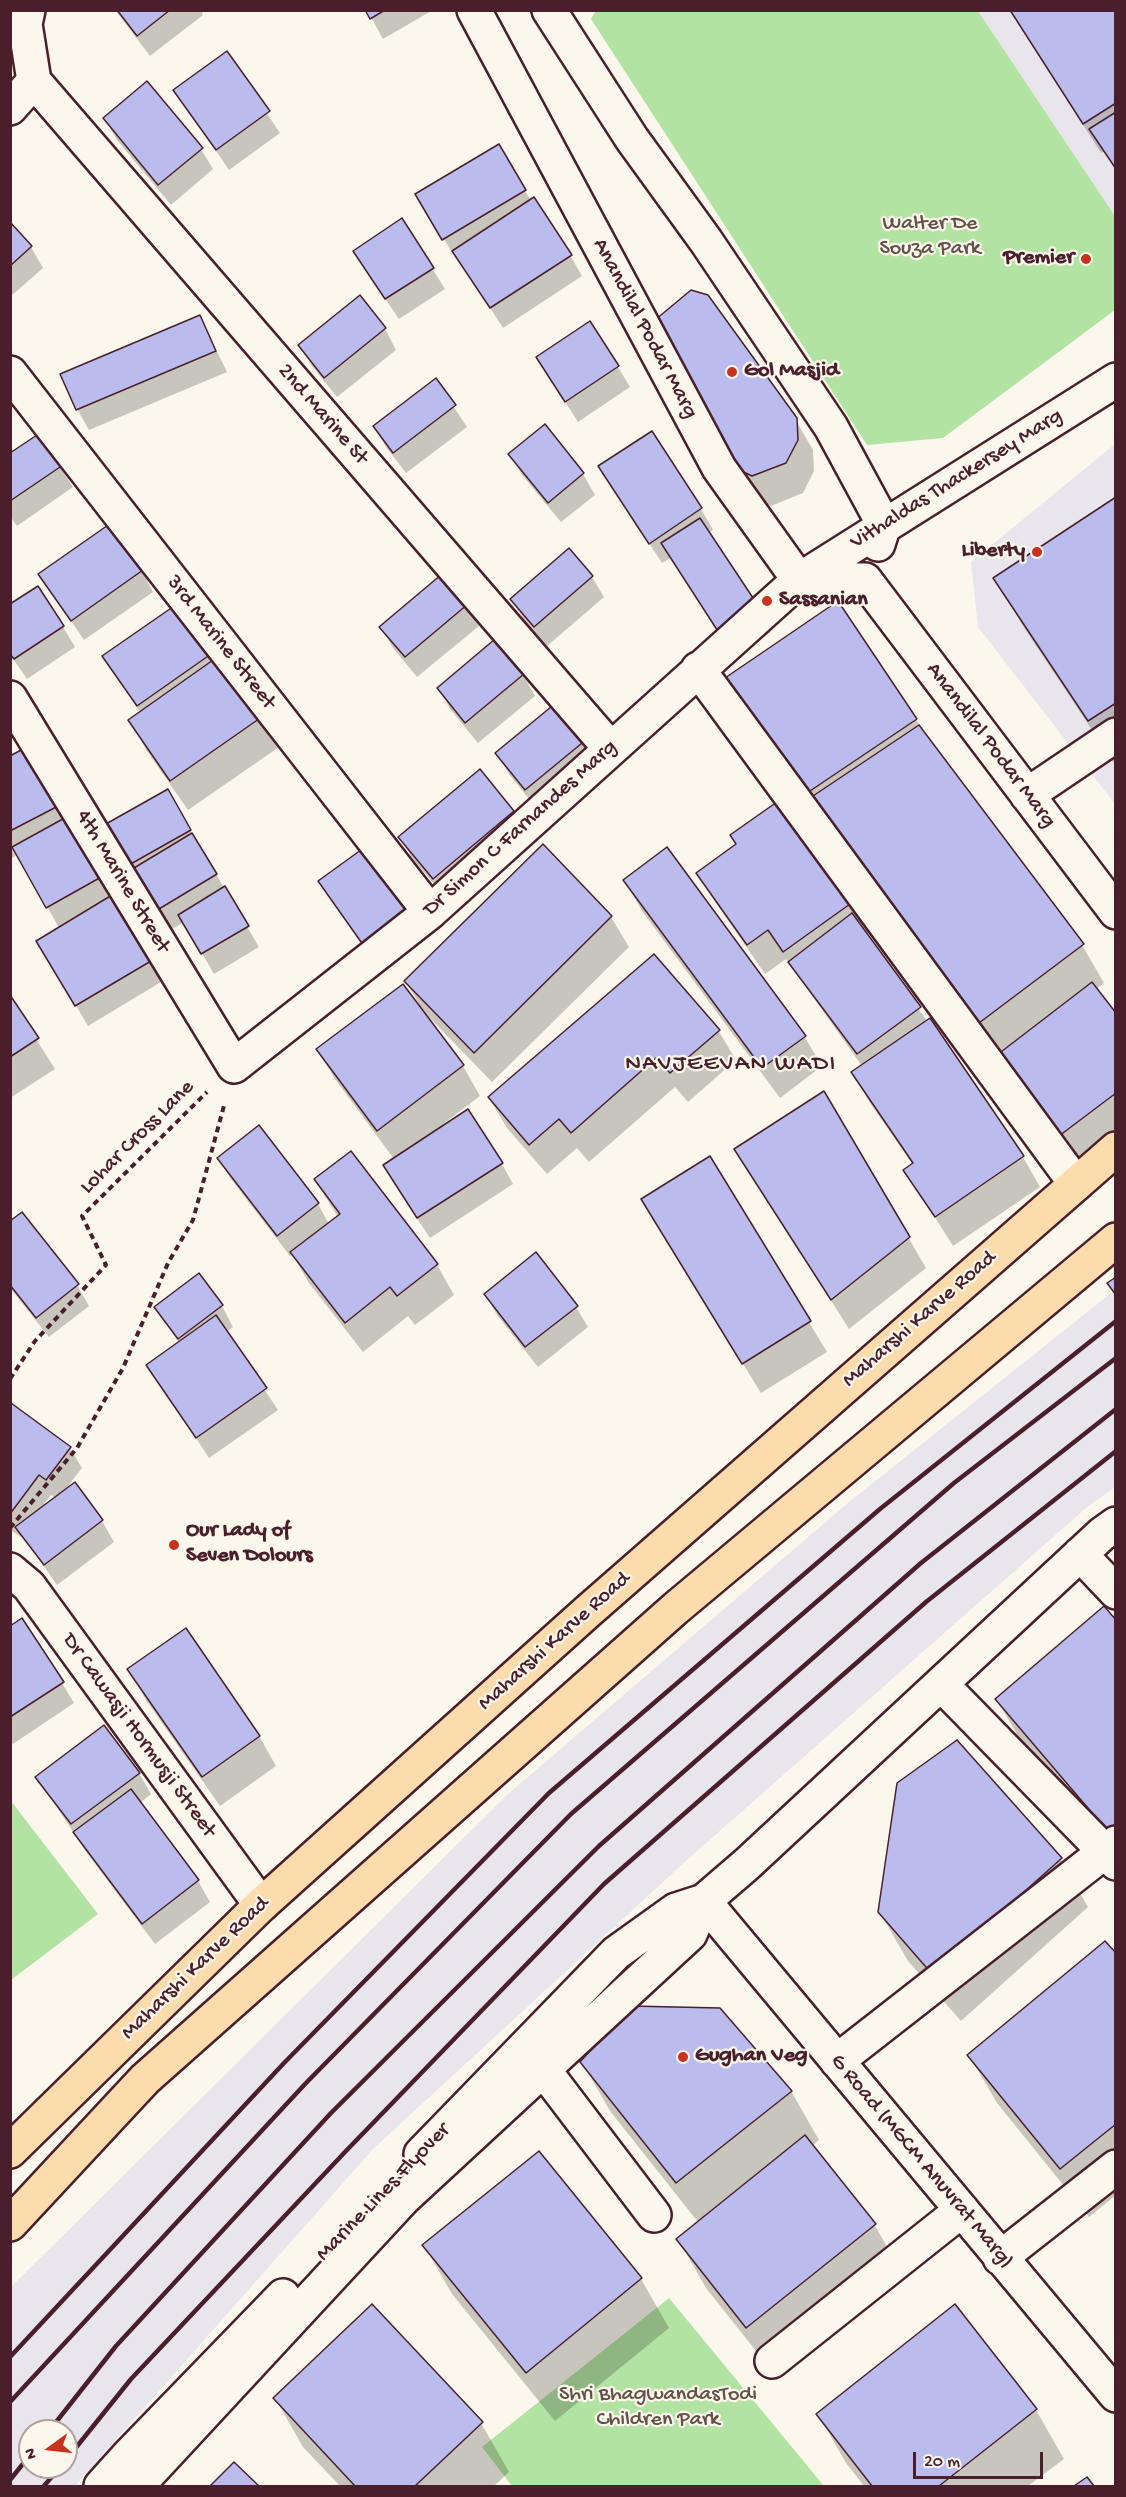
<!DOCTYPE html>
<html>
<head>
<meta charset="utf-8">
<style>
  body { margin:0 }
  #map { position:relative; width:1126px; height:2497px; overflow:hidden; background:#fbf7ec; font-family:"Gochi Hand",sans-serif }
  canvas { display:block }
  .frame { position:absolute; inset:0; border:12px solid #4a1f2b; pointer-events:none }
  .north { position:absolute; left:18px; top:2419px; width:60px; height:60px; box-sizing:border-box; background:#fbf7ec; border:2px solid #b4a19f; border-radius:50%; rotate:255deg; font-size:16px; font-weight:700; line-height:24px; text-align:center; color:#4a1f2b }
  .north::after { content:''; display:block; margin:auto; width:21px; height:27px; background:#c8321e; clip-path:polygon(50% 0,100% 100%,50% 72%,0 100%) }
  .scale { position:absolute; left:913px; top:2452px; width:130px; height:27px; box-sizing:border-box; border:3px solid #4a1f2b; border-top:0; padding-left:8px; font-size:18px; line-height:21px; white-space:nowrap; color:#4a1f2b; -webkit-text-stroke:4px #fbf7ec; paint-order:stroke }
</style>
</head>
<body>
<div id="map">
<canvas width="1126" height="2497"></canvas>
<div class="frame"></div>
<div class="north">N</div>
<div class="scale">20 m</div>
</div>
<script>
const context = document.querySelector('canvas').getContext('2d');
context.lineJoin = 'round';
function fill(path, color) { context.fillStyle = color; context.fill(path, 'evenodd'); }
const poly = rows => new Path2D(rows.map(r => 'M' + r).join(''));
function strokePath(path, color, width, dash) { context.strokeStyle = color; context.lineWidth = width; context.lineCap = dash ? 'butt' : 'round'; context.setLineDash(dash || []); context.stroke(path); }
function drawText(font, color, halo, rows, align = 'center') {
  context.font = font + ' "Gochi Hand",sans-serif'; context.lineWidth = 4.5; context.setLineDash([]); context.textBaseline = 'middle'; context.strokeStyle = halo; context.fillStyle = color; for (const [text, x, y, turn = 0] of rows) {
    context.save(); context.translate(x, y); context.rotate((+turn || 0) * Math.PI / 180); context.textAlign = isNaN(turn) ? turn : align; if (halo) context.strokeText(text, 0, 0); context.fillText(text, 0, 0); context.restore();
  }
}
fill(poly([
  [978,11,1115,11,1115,216],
  [1115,444,1115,804,978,627,971,562],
  [1115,1290,1115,1487,1086,1508,688,1859,373,2149,75,2486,11,2486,11,2287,508,1794,849,1502],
  [30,2431,66,2431,66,2467,30,2467]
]), '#e8e5ed');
fill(poly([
  [596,10,978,11,1115,216,1115,310,943,438,867,445,591,19],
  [11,1801,98,1914,11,1980],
  [669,2298,824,2486,512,2486,482,2447]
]), '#b3e3a3');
fill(poly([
  [115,10,201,10,203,15,150,56],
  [367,10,433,10,383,39],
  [1010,10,1116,10,1116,170,1104,151,1101,153],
  [226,53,280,133,229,170,175,90],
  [105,119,201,149,213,169,171,205,117,140],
  [498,146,531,201,570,255,582,276,503,328,458,258,456,259,417,195],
  [402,220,445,289,399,319,367,272],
  [10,225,31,247,43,268,10,297],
  [359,297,385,329,396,350,337,397,312,366,300,345],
  [200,317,227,372,89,430,77,409],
  [618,367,630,387,578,422,550,378],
  [436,380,467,427,406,473,386,447,374,427],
  [795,419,813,450,814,471,803,493,771,506,750,496,732,465],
  [651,433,701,509,713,530,708,533,771,632,734,656,671,558,662,563,612,487],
  [39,435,73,487,17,526,10,516,10,455],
  [510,454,583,474,595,495,561,522,522,475],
  [1116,499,1116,766,1023,626,995,578],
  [142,571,153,592,84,640,40,575],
  [592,577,604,597,546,647,524,620,512,600],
  [467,605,479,626,417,677,393,648,381,627],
  [63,627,75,647,27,679,10,654],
  [495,641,523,675,535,696,478,743,450,709,439,688],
  [209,655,282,745,188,810,147,751,130,721,141,713,104,657],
  [745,708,916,719,927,738,1082,945,1104,983,1096,989,1116,1015,1116,1136,1077,1165],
  [585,740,597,761,538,810,509,774,497,753],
  [32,746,114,898,112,898,161,982,88,1026,38,941,59,928,18,854,12,858,10,856,10,758],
  [167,791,259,947,214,974,184,922,162,935,99,829],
  [784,799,873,930,866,935,927,1021,929,1020,1023,1157,1040,1187,953,1246,905,1170,913,1165,870,1103,853,1073,862,1066,786,959,765,974,716,903,698,873,737,845],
  [513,812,525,832,446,898,412,858,400,837],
  [365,849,379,968,320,882],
  [625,881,804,1036,822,1066,780,1098,642,911],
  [611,917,629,947,492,1082,427,1015,426,1017,463,1066,480,1096,443,1124,502,1164,513,1184,430,1238,396,1186,394,1159,335,1079,318,1050,419,1004,406,981],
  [10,998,55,1069,10,1098],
  [718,1030,736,1060,688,1102,675,1087,589,1162,577,1148,547,1174,507,1128,489,1098],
  [824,1093,926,1268,849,1329,736,1150],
  [258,1127,318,1204,329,1224,338,1217,315,1180,437,1265,454,1295,415,1325,408,1316,363,1352,309,1283,292,1254,290,1256,231,1179,219,1158],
  [709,1158,827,1352,761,1393,660,1229],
  [10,1223,77,1285,89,1306,49,1337,10,1288],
  [486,1295,576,1307,588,1327,538,1367,497,1315],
  [222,1306,233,1327,226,1332,278,1410,209,1458,148,1365,179,1343,156,1308],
  [12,1405,70,1448,82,1468,65,1490,75,1484,102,1521,114,1542,57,1585,22,1535,21,1537,10,1530],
  [51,1495,56,1498,41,1508],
  [1103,1608,1116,1854,1025,1748,997,1700],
  [10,1628,62,1683,74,1703,13,1744,10,1740],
  [129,1670,259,1736,276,1766,220,1806,146,1700],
  [139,1773,151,1794,140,1803,198,1881,210,1902,155,1944,87,1853,37,1777],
  [1060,1858,1088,1907,961,2021,908,1961,879,1911],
  [1116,1956,1116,2195,1089,2217,997,2103,969,2055],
  [582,2062,791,2091,819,2140,812,2146,874,2224,902,2273,775,2375,706,2288,678,2239,698,2222,610,2111],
  [539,2153,641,2279,669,2328,555,2421,452,2294,424,2245],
  [955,2306,1036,2410,1064,2459,1028,2486,864,2486,846,2463,818,2414],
  [275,2398,481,2423,509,2472,494,2486,340,2486,303,2447],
  [234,2464,257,2486,212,2486]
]), '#0003');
const building = poly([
  [117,10,170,10,137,36,117,10],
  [365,10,385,10,370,19,365,10],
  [1010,10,1116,10,1116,103,1083,124,1010,10],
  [227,51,270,111,216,150,173,90,227,51],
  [147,81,203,148,158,185,103,118,147,81],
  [1116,112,1116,169,1089,129,1116,112],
  [499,144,526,190,442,240,415,194,499,144],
  [534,197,572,255,490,308,452,251,534,197],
  [402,218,434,268,385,299,353,251,402,218],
  [10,222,32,246,10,266,10,222],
  [691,290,708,295,797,418,798,440,786,463,752,476,731,466,655,320,691,290],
  [360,295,386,328,324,378,298,345,360,295],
  [200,315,216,351,76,410,60,374,200,315],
  [590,321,619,366,565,402,536,357,590,321],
  [436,378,456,405,393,453,373,426,436,378],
  [545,424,584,473,548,503,508,454,545,424],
  [652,431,702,508,649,544,598,466,652,431],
  [40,433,63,465,10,501,10,453,40,433],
  [1116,497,1116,703,1088,721,993,578,1116,497],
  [700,518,761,610,721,636,661,543,700,518],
  [111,523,143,570,71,621,38,574,111,523],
  [569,548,593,576,534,627,510,599,569,548],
  [442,574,468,604,405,657,379,627,442,574],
  [38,586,64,626,14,659,10,654,10,604,38,586],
  [838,601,917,719,804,795,725,678,838,601],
  [177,604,211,654,137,706,102,656,177,604],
  [495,639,524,674,465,723,437,688,495,639],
  [223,653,266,714,170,781,128,720,223,653],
  [557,702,587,739,525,790,495,753,557,702],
  [919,725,1084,944,971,1029,807,800,919,725],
  [32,744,64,803,10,831,10,756,32,744],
  [480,769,514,811,433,879,398,837,480,769],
  [168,789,191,830,120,870,97,829,168,789],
  [784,797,857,899,783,952,768,930,747,945,696,873,736,844,730,835,784,797],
  [70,815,103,876,46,908,12,847,70,815],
  [192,833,217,874,149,915,124,874,192,833],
  [543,844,612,916,474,1053,404,981,543,844],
  [365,847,413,914,366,949,318,881,365,847],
  [667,847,806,1036,762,1068,623,880,667,847],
  [225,886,249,926,201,954,178,915,225,886],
  [112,895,151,961,75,1006,36,941,112,895],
  [852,913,921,1007,857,1054,788,962,852,913],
  [654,954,720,1030,670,1073,656,1058,571,1133,559,1119,529,1145,488,1097,654,954],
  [1092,982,1116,1013,1116,1093,1059,1136,997,1055,1092,982],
  [403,984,464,1065,377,1131,316,1049,403,984],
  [10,995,39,1038,10,1057,10,995],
  [930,1018,1024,1156,935,1217,903,1170,913,1163,851,1072,930,1018],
  [824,1091,910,1237,831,1300,734,1149,824,1091],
  [468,1109,503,1163,417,1218,383,1165,468,1109],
  [259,1125,319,1203,277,1236,217,1158,259,1125],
  [351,1151,438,1264,397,1296,390,1287,345,1323,290,1252,340,1214,314,1179,351,1151],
  [710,1156,811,1321,742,1364,641,1199,710,1156],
  [22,1212,79,1284,36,1318,10,1285,10,1221,22,1212],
  [536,1252,578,1306,525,1347,484,1294,536,1252],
  [199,1273,223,1305,178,1339,154,1307,199,1273],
  [1116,1277,1116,1295,1107,1283,1116,1277],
  [216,1315,267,1388,196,1438,146,1365,216,1315],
  [11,1403,71,1447,46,1480,39,1475,10,1514,11,1403],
  [75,1482,103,1520,44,1565,15,1527,75,1482],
  [1104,1606,1116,1620,1116,1830,1110,1834,995,1699,1104,1606],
  [22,1618,64,1682,10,1717,10,1626,22,1618],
  [186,1628,260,1736,202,1777,127,1669,186,1628],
  [104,1725,140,1773,71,1824,35,1777,104,1725],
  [957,1740,1062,1858,932,1974,878,1912,897,1783,957,1740],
  [131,1789,199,1880,142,1924,73,1832,131,1789],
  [1105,1941,1116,1953,1116,2124,1060,2169,967,2055,1105,1941],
  [630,2006,720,2008,792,2091,676,2183,580,2062,630,2006],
  [805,2135,876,2224,746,2328,676,2239,805,2135],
  [539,2151,642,2278,526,2373,422,2245,539,2151],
  [372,2304,483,2422,415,2486,355,2486,273,2398,372,2304],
  [955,2304,1037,2409,939,2486,872,2486,816,2414,955,2304],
  [234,2462,259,2486,210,2486,234,2462],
  [1087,2477,1094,2486,1074,2486,1087,2477]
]);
fill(building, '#bbbcee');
strokePath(building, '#4a1f2b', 1.5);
const minor = poly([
  [474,10,719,468,799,580,865,580],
  [549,10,632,139,706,241,831,427,884,525,878,544],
  [34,81,610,748],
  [10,108,34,81,25,24,28,10],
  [10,373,430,912],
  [865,580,1116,912],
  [698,669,1076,1184],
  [10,698,234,1066,430,912,799,580,1116,380],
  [1027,795,1116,735],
  [1080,1554,1116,1592],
  [10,1570,29,1586,261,1905],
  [941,1684,1116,1863],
  [704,1901,1116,2395],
  [837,2061,1116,1843],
  [543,2069,654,2215],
  [421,2154,616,1953,676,1910,704,1901],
  [1000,2258,1116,2167],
  [772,2361,962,2210],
  [101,2486,128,2456,283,2296],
  [137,2486,403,2199,690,1934,704,1901,747,1864,1102,1534,1116,1524]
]);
const major = poly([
  [10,2151,261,1905,586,1613,1116,1149],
  [10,2224,145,2079,676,1608,1116,1240]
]);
strokePath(minor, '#4a1f2b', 38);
strokePath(major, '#4a1f2b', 38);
strokePath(poly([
  [10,1379,35,1341,106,1265,82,1216,207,1092],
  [10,1528,77,1448,123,1368,168,1263,193,1220,225,1102]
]), '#4a1f2b', 4, [6, 4.5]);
strokePath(minor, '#fbf7ec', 33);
strokePath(major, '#fcdcac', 33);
strokePath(poly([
  [10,2357,284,2063,549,1793,880,1509,1116,1321],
  [10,2402,306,2083,571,1814,954,1483,1116,1358],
  [49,2431,116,2346,331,2113,599,1846,921,1563,1116,1409],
  [66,2460,131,2379,345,2152,604,1884,926,1602,1116,1451],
  [10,2480,30,2455],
  [44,2486,60,2467]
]), '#4a1f2b', 4.5);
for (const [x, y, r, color] of [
  [1086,259,6,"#c8321e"],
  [732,372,6,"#c8321e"],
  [1037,552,6,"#c8321e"],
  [767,601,6,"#c8321e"],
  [174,1545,6,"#c8321e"],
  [683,2057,6,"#c8321e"]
]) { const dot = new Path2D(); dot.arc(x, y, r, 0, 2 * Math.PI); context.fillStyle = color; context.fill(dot); strokePath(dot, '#fbf7ec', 2); }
drawText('22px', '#645049', '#fbf7ec', [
  ["Walter De",930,225],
  ["Souza Park",930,250],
  ["Shri BhagwandasTodi",658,2396],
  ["Children Park",658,2421]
]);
drawText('bold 22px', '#4a1f2b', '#fbf7ec', [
  ["Premier",1074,259,"right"],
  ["Gol Masjid",744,372],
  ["Liberty",1025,552,"right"],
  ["Sassanian",779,601],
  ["Our Lady of",186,1532],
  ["Seven Dolours",186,1557],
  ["Gughan Veg",695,2057]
], 'left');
drawText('22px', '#4a1f2b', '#fbf7ec', [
  ["Anandilal Podar Marg",644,329,62],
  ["2nd Marine St",322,415,49],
  ["Vithaldas Thackersey Marg",957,480,-32],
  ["3rd Marine Street",220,643,52],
  ["Anandilal Podar Marg",990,746,53],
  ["Dr Simon C Farnandes Marg",521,829,-42],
  ["4th Marine Street",122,882,59],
  ["Lohar Cross Lane",138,1138,-45],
  ["Maharshi Karve Road",920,1320,-41],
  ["Maharshi Karve Road",555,1642,-42],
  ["Dr Cawasji Hormusji Street",138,1736,54],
  ["Maharshi Karve Road",196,1969,-44],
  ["G Road (MGCM Anuvrat Marg)",921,2162,50],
  ["Marine Lines Flyover",384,2193,-46]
]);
context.letterSpacing = '1.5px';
drawText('24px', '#4a1f2b', '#fbf7ec', [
  ["NAVJEEVAN WADI",731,1065]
]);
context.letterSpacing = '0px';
</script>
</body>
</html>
